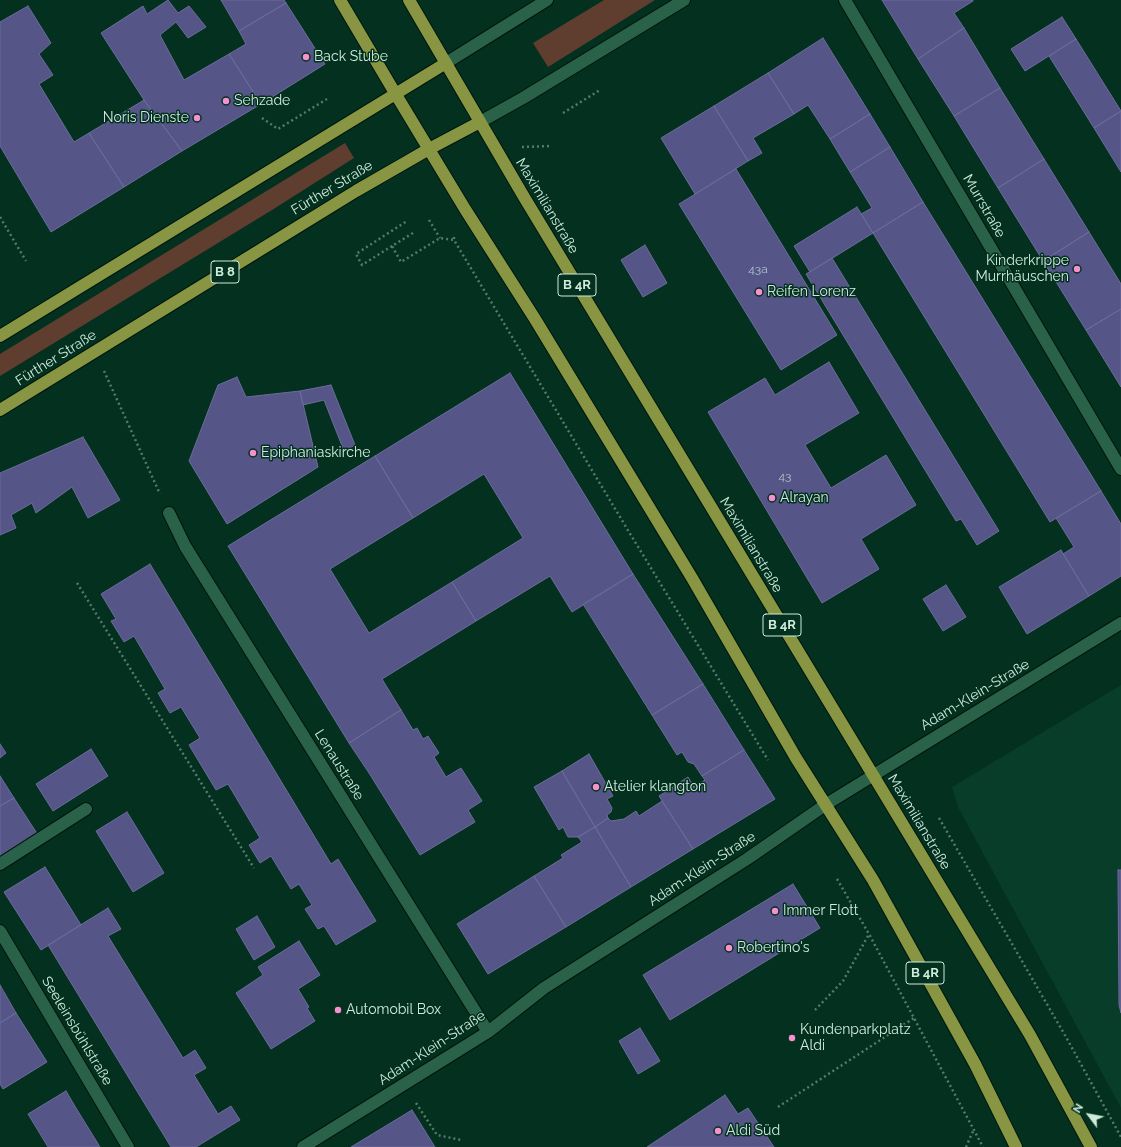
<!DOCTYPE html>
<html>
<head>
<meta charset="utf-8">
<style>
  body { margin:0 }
  #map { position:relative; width:1121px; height:1147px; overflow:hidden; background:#03301f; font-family:Raleway,sans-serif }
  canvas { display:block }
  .north { position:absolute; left:1069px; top:1095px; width:40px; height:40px; -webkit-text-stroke:3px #03301f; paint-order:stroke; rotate:302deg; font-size:11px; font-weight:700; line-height:16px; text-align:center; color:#cfebdc }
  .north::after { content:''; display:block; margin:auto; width:14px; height:18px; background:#cfebdc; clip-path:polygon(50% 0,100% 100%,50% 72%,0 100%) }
</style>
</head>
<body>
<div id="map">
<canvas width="1121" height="1147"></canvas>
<div class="north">N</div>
</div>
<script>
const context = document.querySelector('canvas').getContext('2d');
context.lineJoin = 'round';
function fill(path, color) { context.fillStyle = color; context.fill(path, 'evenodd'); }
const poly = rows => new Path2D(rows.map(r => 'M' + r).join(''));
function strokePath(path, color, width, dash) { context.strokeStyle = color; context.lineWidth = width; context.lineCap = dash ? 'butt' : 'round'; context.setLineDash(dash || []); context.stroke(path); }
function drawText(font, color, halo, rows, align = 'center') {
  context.font = font + ' Raleway,sans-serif'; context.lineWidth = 3; context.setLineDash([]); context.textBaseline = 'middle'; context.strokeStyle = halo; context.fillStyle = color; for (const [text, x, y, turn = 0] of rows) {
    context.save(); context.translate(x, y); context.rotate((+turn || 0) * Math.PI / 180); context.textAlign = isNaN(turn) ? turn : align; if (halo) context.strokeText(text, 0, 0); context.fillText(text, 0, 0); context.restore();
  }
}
fill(poly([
  [1121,685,1121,1108,958,807,952,787]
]), '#083d2a');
fill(poly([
  [604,0,655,0,548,67,533,43],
  [345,143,354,158,272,210,0,376,0,354]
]), '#5f3e30');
const building = poly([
  [168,0,178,13,189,6,206,27,188,38,176,22,160,35,184,80,229,54,261,104,182,151,144,100,101,33,143,6,147,14,168,0],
  [221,0,284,0,286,3,239,31,221,0],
  [882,0,973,0,973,1,954,13,964,28,918,59,882,0],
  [286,3,325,64,261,104,229,54,246,44,239,31,286,3],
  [28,6,51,43,39,54,53,75,39,84,74,142,89,133,124,187,51,232,0,146,0,22,28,6],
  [1062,17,1076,39,1025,71,1011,49,1062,17],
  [964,28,1000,88,954,116,918,59,964,28],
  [823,38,870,114,830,139,808,105,794,114,768,73,823,38],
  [1076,39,1121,111,1094,128,1049,56,1076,39],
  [768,73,794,114,753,138,762,153,748,161,714,106,768,73],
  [1000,88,1044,159,998,188,954,116,1000,88],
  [144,100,182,151,124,187,89,133,144,100],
  [714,106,748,161,695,194,661,138,714,106],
  [1121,111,1121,172,1094,128,1121,111],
  [870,114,890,147,850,172,830,139,870,114],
  [890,147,923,202,873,233,861,214,872,208,850,172,890,147],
  [1044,159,1089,232,1043,261,998,188,1044,159],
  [736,169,837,335,781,370,679,204,736,169],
  [923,202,1101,491,1050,522,873,233,923,202],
  [857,207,873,233,810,272,794,246,857,207],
  [1089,232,1121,284,1121,309,1086,330,1043,261,1089,232],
  [645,245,667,283,643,297,621,260,645,245],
  [832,258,999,531,977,545,961,519,956,521,806,274,832,258],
  [1121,309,1121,387,1086,330,1121,309],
  [829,362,859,413,805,445,831,488,886,455,916,505,861,539,879,569,822,603,708,412,765,378,775,395,829,362],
  [510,373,633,574,572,612,550,576,476,621,452,582,523,538,484,474,413,518,375,456,510,373],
  [237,377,246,397,300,391,318,467,227,524,189,461,218,385,237,377],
  [331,385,355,445,344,451,324,400,303,405,300,391,331,385],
  [83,437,120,500,88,518,72,487,36,513,32,503,11,515,16,528,0,535,0,473,83,437],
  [375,456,413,518,330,569,369,633,452,582,476,621,382,679,401,710,349,743,228,546,375,456],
  [1101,491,1121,524,1121,576,1089,596,1063,554,1074,547,1056,518,1101,491],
  [1061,550,1089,596,1027,634,999,587,1061,550],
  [150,564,331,864,338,859,376,921,336,945,324,926,318,929,305,909,312,905,299,884,291,889,271,856,260,863,249,845,260,838,228,784,216,790,189,745,200,738,181,707,170,713,158,693,165,689,134,636,124,642,111,621,116,619,101,594,150,564],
  [633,574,703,684,652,715,583,604,633,574],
  [946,585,966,617,943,631,923,599,946,585],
  [703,684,744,750,702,776,694,764,688,762,682,752,677,755,652,715,703,684],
  [401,710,413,730,417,728,423,739,428,736,439,753,434,757,446,777,461,768,482,801,468,810,475,822,420,855,369,773,349,743,401,710],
  [0,744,6,753,0,758,0,744],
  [91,749,108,776,53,811,36,784,91,749],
  [744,750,775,799,693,849,659,796,688,777,694,787,705,780,702,776,744,750],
  [589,754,613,796,607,799,612,808,611,812,607,815,608,818,595,827,562,771,589,754],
  [562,771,595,827,578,837,568,837,563,827,559,830,534,787,562,771],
  [0,776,14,798,0,806,0,776],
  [14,798,38,835,0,860,0,806,14,798],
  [662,801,693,849,631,887,595,827,608,818,611,821,624,819,636,811,639,816,662,801],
  [127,812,164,873,133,892,96,831,127,812],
  [595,827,631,887,566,927,534,876,563,858,561,855,582,842,578,837,595,827],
  [45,867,81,925,41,950,4,892,45,867],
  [1118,870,1121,870,1121,1013,1119,1005,1118,870],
  [534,876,566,927,488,974,457,924,534,876],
  [793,884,820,928,670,1020,643,975,793,884],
  [108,908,121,929,108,936,183,1058,195,1050,206,1068,194,1075,218,1114,231,1106,240,1120,196,1147,171,1147,48,945,108,908],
  [257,916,275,947,254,960,236,929,257,916],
  [299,941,320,975,298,989,309,1007,307,1008,315,1021,271,1049,236,993,263,975,258,967,299,941],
  [0,985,16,1013,0,1023,0,985],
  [16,1013,47,1062,3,1089,0,1084,0,1023,16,1013],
  [640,1028,660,1061,638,1074,619,1041,640,1028],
  [66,1091,76,1108,100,1147,48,1147,28,1114,66,1091],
  [725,1095,738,1114,748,1108,774,1147,647,1147,725,1095],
  [412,1110,435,1147,351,1147,412,1110]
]);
fill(building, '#558');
strokePath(building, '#6b6c9a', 1);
const lane = poly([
  [0,864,86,809]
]);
const street = poly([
  [845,0,1121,469],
  [169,513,185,546,488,1032],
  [0,931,128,1147],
  [303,1147,488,1032,544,988,747,859,825,805,1121,623]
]);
const secondary = poly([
  [446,63,547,0],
  [480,122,523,98,684,0]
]);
const primary = poly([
  [340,0,395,93,465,209,535,319,692,578,796,758,873,880,975,1064,1016,1147],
  [409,0,524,197,1030,1035,1091,1147],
  [0,336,446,63],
  [0,410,356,191,429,149,480,122]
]);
strokePath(lane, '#00160b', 14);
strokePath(street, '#00160b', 14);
strokePath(secondary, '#00160b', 14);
strokePath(primary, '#00160b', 14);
strokePath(poly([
  [563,113,600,90],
  [262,118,278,129,327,99],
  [522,147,551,146],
  [0,217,26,261],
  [429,220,440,238],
  [413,233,392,246,401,262,440,238,454,240],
  [454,237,454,240,629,532,768,760],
  [392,246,362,265,356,254,407,221],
  [104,371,160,494],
  [77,583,254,868],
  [939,818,1066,1037,1121,1137],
  [837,879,869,934,983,1147],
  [815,1010,843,981,869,934],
  [416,1103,437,1135,461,1140],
  [778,1107,914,1018],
  [966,1147,974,1129]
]), '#557b6b', 2.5, [2, 3]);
strokePath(lane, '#2a6149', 12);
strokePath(street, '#2a6149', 12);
strokePath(secondary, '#2a6149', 12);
strokePath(primary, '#889542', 12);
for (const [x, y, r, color] of [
  [306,57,4,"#f690cf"],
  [226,101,4,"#f690cf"],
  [197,118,4,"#f690cf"],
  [1077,269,4,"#f690cf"],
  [759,292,4,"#f690cf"],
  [253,453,4,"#f690cf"],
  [772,498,4,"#f690cf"],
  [596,787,4,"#f690cf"],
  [775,911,4,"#f690cf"],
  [729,948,4,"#f690cf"],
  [338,1010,4,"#f690cf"],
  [792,1038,4,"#f690cf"],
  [718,1131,4,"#f690cf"]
]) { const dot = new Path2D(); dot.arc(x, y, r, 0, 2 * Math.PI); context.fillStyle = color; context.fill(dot); strokePath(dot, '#03301f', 1.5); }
drawText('12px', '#b0c6c7', null, [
  ["43a",758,269],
  ["43",785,476]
]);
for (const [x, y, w] of [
  [225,272,28],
  [577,285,38],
  [782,625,38],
  [925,973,38]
]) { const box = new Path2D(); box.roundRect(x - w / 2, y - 11, w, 22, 3); context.fillStyle = '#03301f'; context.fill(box); strokePath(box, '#cfebdc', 1); }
drawText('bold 13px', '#cfebdc', null, [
  ["B 8",225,272],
  ["B 4R",577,285],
  ["B 4R",782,625],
  ["B 4R",925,973]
]);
drawText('14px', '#cfebdc', '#03301f', [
  ["Back Stube",314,57],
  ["Sehzade",234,101],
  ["Noris Dienste",189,118,"right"],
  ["Kinderkrippe",1069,261,"right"],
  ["Murrhäuschen",1069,277,"right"],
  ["Reifen Lorenz",767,292],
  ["Epiphaniaskirche",261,453],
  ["Alrayan",780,498],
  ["Atelier klangton",604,787],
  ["Immer Flott",783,911],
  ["Robertino's",737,948],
  ["Automobil Box",346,1010],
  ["Kundenparkplatz",800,1030],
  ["Aldi",800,1046],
  ["Aldi Süd",726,1131]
], 'left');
drawText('14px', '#cfebdc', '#03301f', [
  ["Fürther Straße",332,188,-31],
  ["Maximilianstraße",547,206,59],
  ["Murrstraße",984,206,60],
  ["Fürther Straße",56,358,-32],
  ["Maximilianstraße",751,545,59],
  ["Adam-Klein-Straße",975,695,-31],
  ["Lenaustraße",339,765,58],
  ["Maximilianstraße",919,822,59],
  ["Adam-Klein-Straße",702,869,-33],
  ["Seeleinsbühlstraße",77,1031,59],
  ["Adam-Klein-Straße",432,1048,-33]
]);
</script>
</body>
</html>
